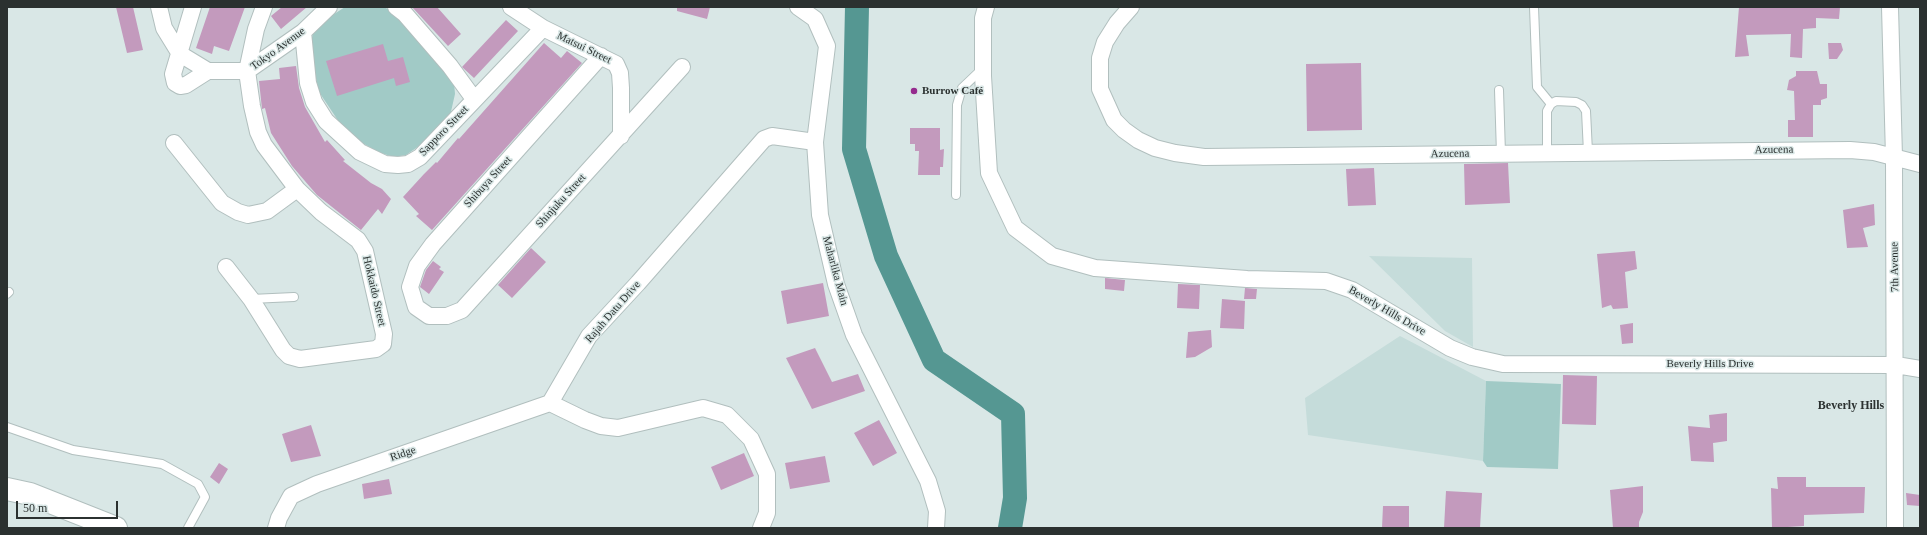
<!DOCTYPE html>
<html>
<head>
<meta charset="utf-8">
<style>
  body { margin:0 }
  #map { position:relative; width:1927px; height:535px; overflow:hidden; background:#d9e7e6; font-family:"Times New Roman",serif }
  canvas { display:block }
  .frame { position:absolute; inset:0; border:8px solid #2b3130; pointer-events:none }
  .scale { position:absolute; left:16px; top:501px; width:102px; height:18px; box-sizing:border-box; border:2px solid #2b3130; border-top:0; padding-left:5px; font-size:12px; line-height:14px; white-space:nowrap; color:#2b3130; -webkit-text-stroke:3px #d9e7e6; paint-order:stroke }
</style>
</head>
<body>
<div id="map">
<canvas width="1927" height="535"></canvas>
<div class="frame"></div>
<div class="scale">50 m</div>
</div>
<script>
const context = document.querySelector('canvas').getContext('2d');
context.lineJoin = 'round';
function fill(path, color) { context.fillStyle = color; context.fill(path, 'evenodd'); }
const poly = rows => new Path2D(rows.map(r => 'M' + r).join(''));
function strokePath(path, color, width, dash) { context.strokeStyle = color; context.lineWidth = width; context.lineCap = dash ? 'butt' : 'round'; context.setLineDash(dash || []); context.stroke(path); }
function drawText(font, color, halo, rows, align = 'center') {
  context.font = font + ' "Times New Roman",serif'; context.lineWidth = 3; context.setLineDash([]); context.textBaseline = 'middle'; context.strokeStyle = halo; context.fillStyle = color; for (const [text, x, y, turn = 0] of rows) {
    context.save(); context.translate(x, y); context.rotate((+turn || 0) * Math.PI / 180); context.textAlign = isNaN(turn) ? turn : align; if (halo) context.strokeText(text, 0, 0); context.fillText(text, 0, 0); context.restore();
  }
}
fill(poly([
  [1369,256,1472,258,1473,347,1445,331],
  [1400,336,1486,381,1483,461,1308,435,1305,398]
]), '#c5dcda');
fill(poly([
  [345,7,384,7,399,15,454,82,455,94,450,116,419,146,406,155,394,157,381,153,364,144,341,125,319,92,313,65,311,43,314,27],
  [1486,381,1561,384,1558,469,1487,467,1483,461]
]), '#a1cac6');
strokePath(poly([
  [857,7,854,149,886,256,934,360,1013,414,1015,498,1010,528]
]), '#559792', 24);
fill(poly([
  [116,7,133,7,143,50,127,53],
  [210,7,245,7,229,51,214,46,212,54,196,48],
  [282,7,307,7,281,29,271,16],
  [412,7,437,7,461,34,448,46],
  [677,7,710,7,707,19,677,11],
  [1739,7,1840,7,1839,19,1816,18,1816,28,1803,29,1802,58,1790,57,1791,34,1746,35,1749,56,1735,57],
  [506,20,518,31,474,78,462,67],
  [544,43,561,58,567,51,582,63,432,230,416,216,419,214,403,197,424,174,436,162,437,163,458,138,459,139],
  [1828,43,1841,43,1843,50,1837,59,1829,59],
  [383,44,388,61,403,57,410,82,396,86,394,78,337,96,326,61],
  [1361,63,1362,130,1307,131,1306,64],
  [296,66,299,88,305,107,325,142,327,140,345,160,343,161,371,183,382,189,391,199,382,214,378,209,361,230,317,195,292,166,271,133,265,108,262,109,259,81,280,79,279,68],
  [1796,71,1817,71,1820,84,1827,84,1827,98,1821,100,1821,105,1813,105,1813,137,1788,137,1788,120,1795,120,1794,91,1787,90,1789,80,1796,76],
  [910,128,940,128,940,150,944,149,943,167,940,167,940,175,918,175,919,151,915,151,915,144,910,144],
  [1508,163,1510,203,1465,205,1464,164],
  [1374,168,1376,205,1348,206,1346,169],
  [1874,204,1875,225,1863,228,1868,247,1847,248,1843,210],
  [531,248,546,262,512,298,498,285],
  [1635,251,1637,269,1625,272,1628,308,1613,309,1611,305,1602,308,1597,254],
  [433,261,441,267,439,269,444,272,429,294,420,287,426,270],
  [1105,278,1125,280,1124,291,1105,289],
  [823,283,829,316,787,324,781,291],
  [1178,284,1200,285,1199,309,1177,308],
  [1245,288,1257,289,1256,299,1244,299],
  [1222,299,1245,301,1244,329,1220,328],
  [1633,323,1633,343,1622,344,1620,325],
  [1211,330,1212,347,1195,357,1186,358,1188,332],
  [815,348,832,382,858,374,865,391,812,409,786,358],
  [1563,375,1597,376,1596,425,1562,424],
  [1727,413,1727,441,1713,443,1714,462,1691,461,1688,426,1710,428,1709,415],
  [879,420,897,453,873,466,854,433],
  [311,425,321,456,291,462,282,434],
  [744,453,754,476,721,490,711,467],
  [825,456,830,482,790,489,785,463],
  [219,463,228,469,219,484,210,477],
  [1777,477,1806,477,1806,487,1865,487,1864,513,1804,515,1804,526,1772,528,1771,488,1778,489],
  [389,479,392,494,364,499,362,484],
  [1643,486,1643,512,1639,522,1639,528,1613,528,1610,490],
  [1446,491,1482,493,1480,528,1444,528],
  [1906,493,1920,495,1920,506,1907,505],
  [1383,506,1409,506,1409,528,1382,528]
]), '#c39abd');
const lane = poly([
  [1534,7,1537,87,1551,104],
  [1499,90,1501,154],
  [1547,153,1547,111,1551,104,1556,101,1576,102,1582,105,1586,111,1588,152],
  [956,195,957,105,962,88,982,69],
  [7,294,9,292],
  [251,299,294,297],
  [7,427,73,450,162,464,198,484,205,497,188,528]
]);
const street = poly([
  [159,7,164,28,180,54,208,71,247,71,303,32,329,7],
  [193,7,173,74,175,83,180,86,186,85,208,71],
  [396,7,405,14,450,66,474,99],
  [511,7,543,28,616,64,620,73,621,88,621,136],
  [798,7,815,19,827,46,815,142,820,215,836,284,854,335,928,481,937,511,936,528],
  [986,7,983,18,983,76,989,173,1015,228,1052,256,1095,268,1247,279,1326,281,1352,290,1450,348,1472,357,1503,364,1896,365,1920,369],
  [1131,7,1117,23,1105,42,1100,58,1100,89,1114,120,1124,130,1138,140,1155,148,1175,153,1204,157,1850,150,1874,152,1920,164],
  [1890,7,1894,157,1895,528],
  [303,32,308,83,314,102,326,121,360,152,385,164,398,165,408,164,420,157,543,28],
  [601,56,433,244,417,266,410,287,416,307,429,316,447,316,462,310,682,67],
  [174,143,222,203,238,212,248,215,267,211,297,189],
  [226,267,251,299,283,350,289,356,300,359,376,349,383,344,384,334,365,251,358,240,321,212,297,189,264,145,258,132,252,106,247,71,256,29,264,7],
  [276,528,279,518,291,496,317,484,550,403],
  [761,528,767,513,767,474,751,439,727,415,703,408,618,428,601,426,585,420,550,403,589,336,638,283,764,139,772,136,815,142]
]);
const secondary = poly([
  [7,489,30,494,116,528]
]);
strokePath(lane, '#b1bfbe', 10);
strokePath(street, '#b1bfbe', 18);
strokePath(secondary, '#b1bfbe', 24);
strokePath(lane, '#fff', 8);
strokePath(street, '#fff', 16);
strokePath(secondary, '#fff', 22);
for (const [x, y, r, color] of [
  [914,91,4,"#952b8e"]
]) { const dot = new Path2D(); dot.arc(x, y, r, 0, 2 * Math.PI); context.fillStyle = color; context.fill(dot); strokePath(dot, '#d9e7e6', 1.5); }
drawText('11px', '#2b3130', '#d9e7e6', [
  ["Matsui Street",584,48,26],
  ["Tokyo Avenue",278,49,-36],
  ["Sapporo Street",444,131,-46],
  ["Azucena",1774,150,-1],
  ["Azucena",1450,154,-1],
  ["Shibuya Street",488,182,-48],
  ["Shinjuku Street",561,201,-48],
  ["7th Avenue",1895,267,-91],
  ["Maharlika Main",835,271,75],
  ["Hokkaido Street",374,291,77],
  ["Beverly Hills Drive",1387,311,30],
  ["Rajah Datu Drive",613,312,-49],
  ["Beverly Hills Drive",1710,364],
  ["Ridge",403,454,-19]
]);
drawText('bold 11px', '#2b3130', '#d9e7e6', [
  ["Burrow Café",922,91]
], 'left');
drawText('bold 12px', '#2b3130', '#d9e7e6', [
  ["Beverly Hills",1851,406]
]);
</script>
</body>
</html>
